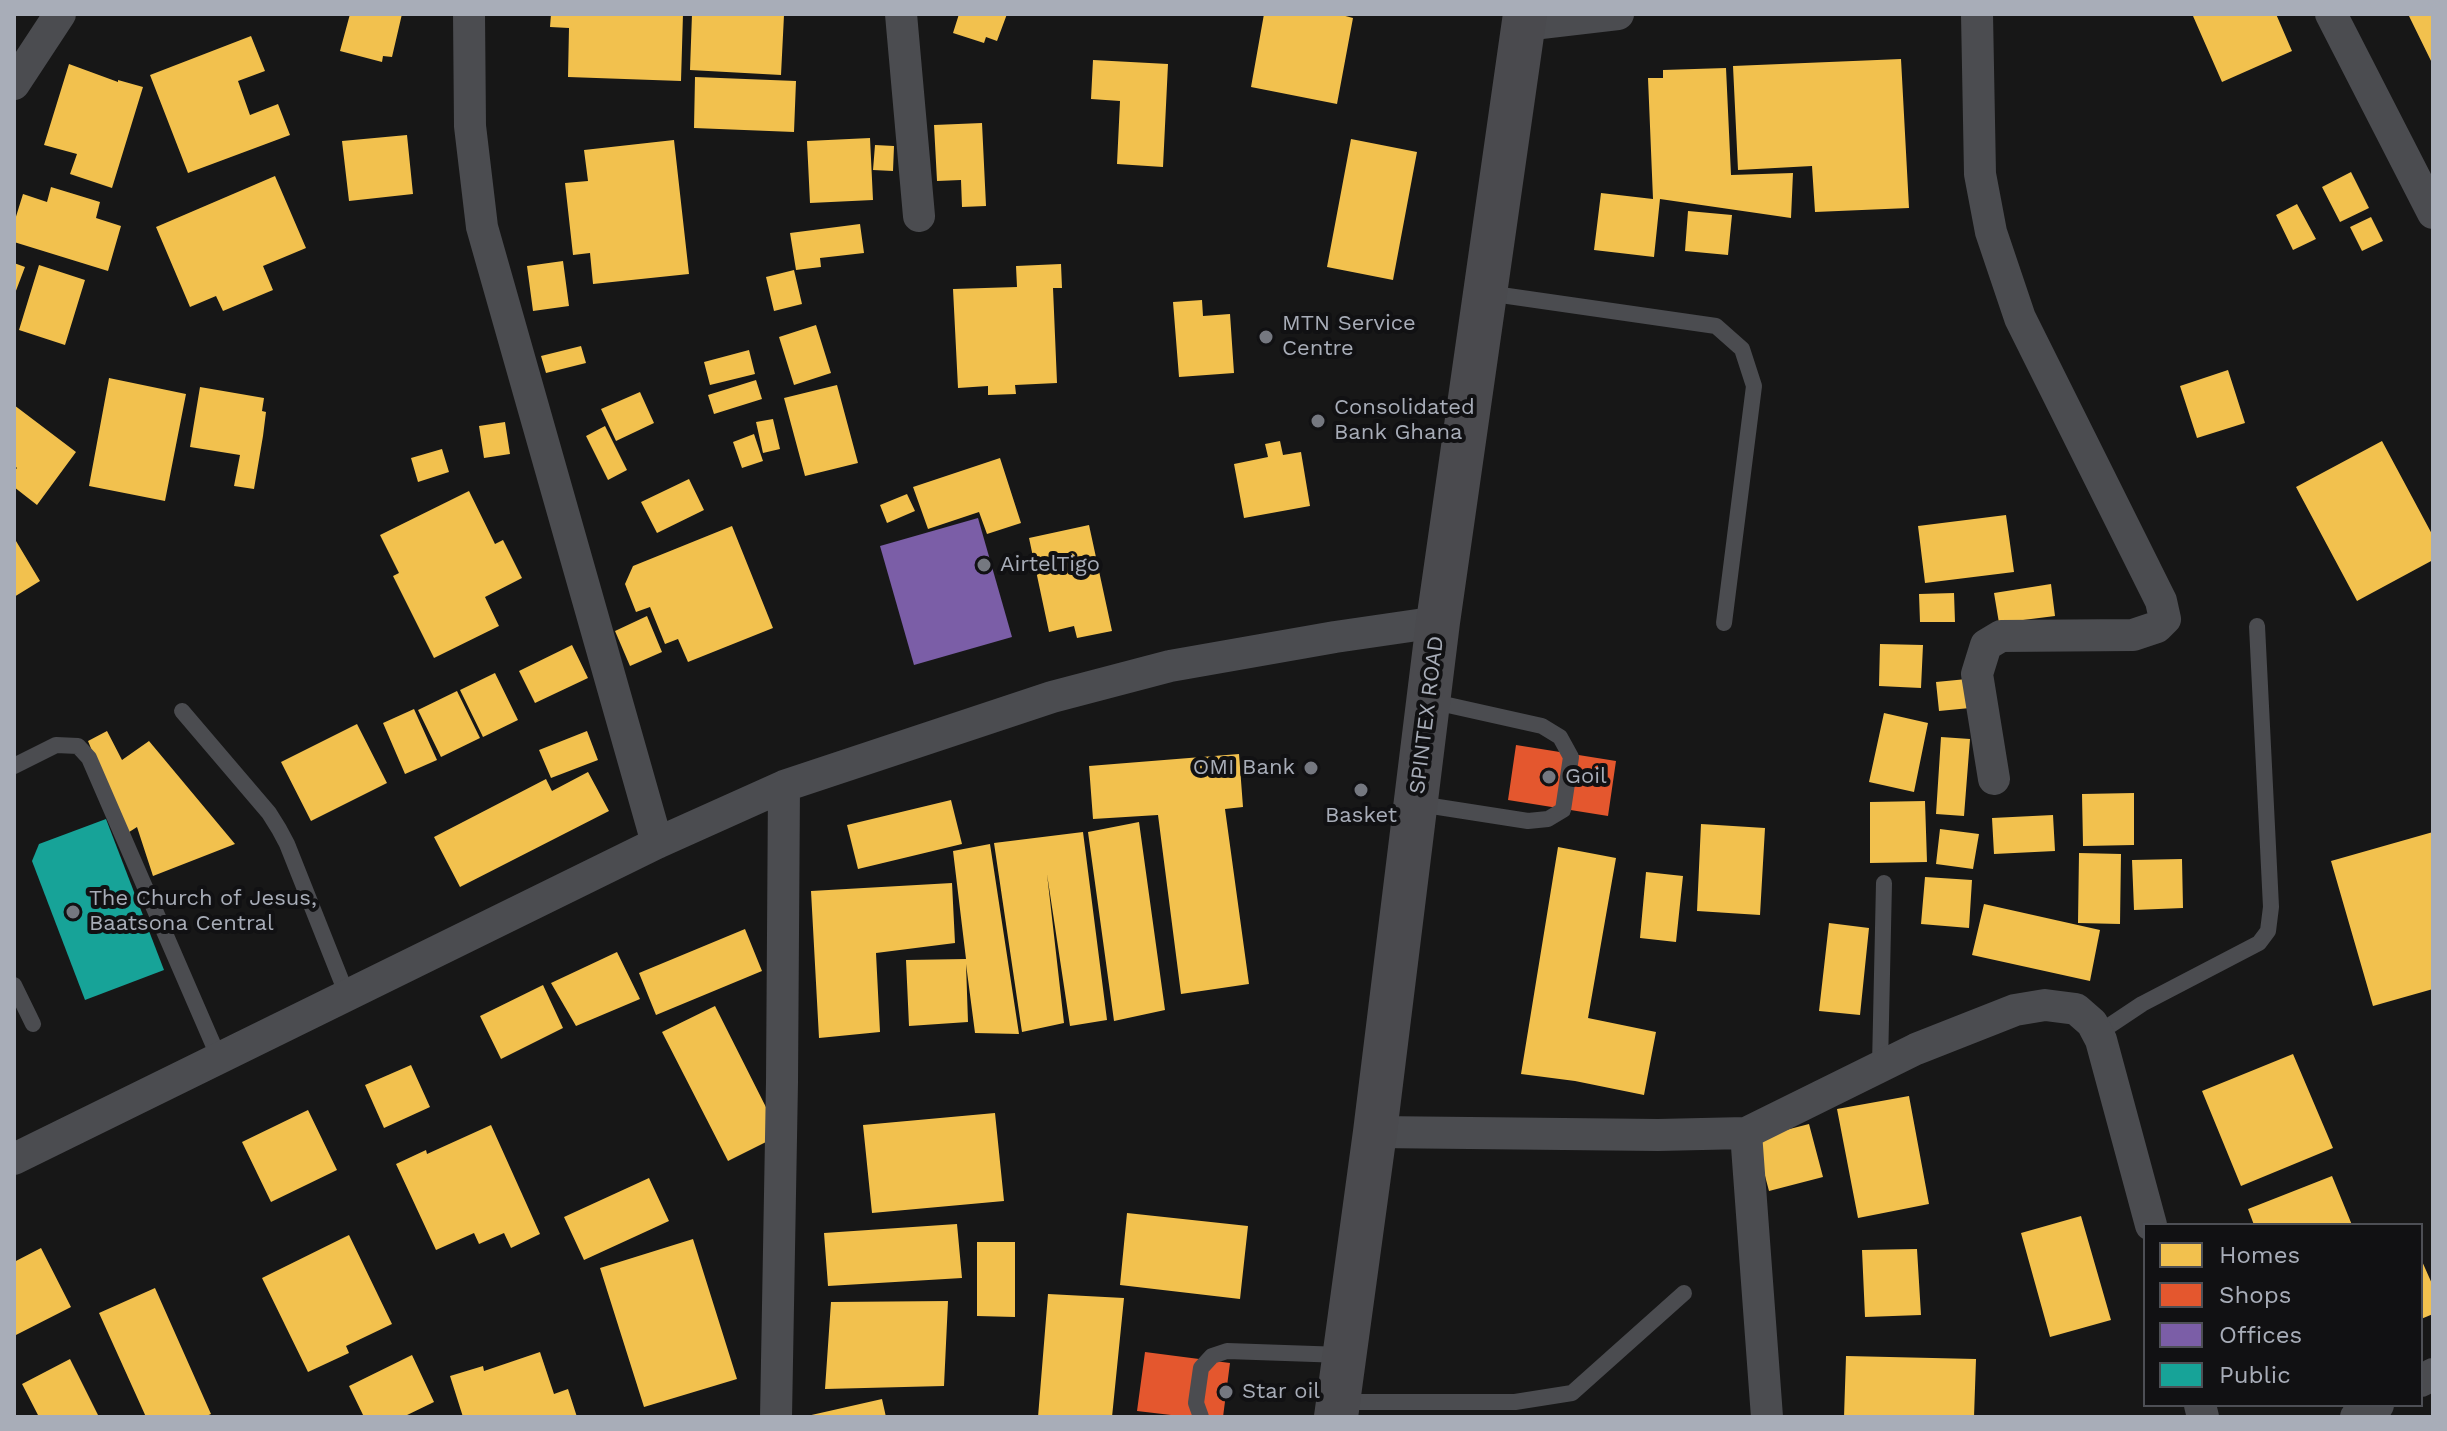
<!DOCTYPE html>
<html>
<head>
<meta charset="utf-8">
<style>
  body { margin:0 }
  #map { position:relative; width:2447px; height:1431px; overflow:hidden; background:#171717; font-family:"Work Sans",sans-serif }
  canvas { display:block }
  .frame { position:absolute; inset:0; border:16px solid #a8adb8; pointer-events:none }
  .legend { position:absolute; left:2143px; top:1223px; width:280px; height:184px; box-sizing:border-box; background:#111113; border:2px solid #4d4f55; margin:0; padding:10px 14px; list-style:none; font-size:24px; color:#a8adb8 }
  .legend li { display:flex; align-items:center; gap:16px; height:40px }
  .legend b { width:40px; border:2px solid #4d4f55 }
</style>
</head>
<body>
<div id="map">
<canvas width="2447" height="1431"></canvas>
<div class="frame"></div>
<ul class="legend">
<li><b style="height:22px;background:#f2c14e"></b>Homes</li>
<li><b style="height:22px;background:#e4572e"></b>Shops</li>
<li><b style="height:22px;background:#7b5ea7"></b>Offices</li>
<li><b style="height:22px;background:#17a398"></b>Public</li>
</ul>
</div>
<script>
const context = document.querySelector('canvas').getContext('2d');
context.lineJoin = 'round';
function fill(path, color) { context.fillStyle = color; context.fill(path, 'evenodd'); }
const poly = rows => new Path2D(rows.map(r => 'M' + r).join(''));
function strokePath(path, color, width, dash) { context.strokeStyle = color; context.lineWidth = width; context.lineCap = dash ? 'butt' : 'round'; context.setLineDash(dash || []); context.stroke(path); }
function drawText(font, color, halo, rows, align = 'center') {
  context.font = font + ' "Work Sans",sans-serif'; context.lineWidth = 8; context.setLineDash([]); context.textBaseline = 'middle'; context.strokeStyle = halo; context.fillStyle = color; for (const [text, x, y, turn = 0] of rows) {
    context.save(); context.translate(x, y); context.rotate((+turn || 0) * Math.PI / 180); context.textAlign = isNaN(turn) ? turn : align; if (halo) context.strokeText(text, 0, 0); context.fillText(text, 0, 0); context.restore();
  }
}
fill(poly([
  [350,14,402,14,392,57,383,56,382,62,340,51],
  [551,14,683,14,681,81,568,77,569,28,550,27],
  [692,14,784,15,781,75,690,70],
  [959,14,1007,14,997,41,986,37,984,43,953,33],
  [1264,14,1338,14,1353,18,1337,104,1251,87],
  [2198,14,2276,14,2292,51,2222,82,2193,16],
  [2408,14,2433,14,2433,65],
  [251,36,265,71,238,81,250,115,278,104,290,135,188,173,150,75],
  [1901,59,1909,208,1815,212,1812,166,1738,170,1733,66],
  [1093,60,1168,64,1163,167,1117,164,1120,101,1091,99],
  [69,64,118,82,118,80,143,87,112,188,70,174,77,154,44,145],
  [1726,68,1731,175,1793,173,1791,218,1660,199,1654,257,1594,250,1601,193,1653,199,1648,78,1663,78,1663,70],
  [695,77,796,81,794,132,694,128],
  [982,123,986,206,962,207,961,180,937,181,934,125],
  [407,135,413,194,349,201,342,141],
  [870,138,873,200,810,203,807,141],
  [1351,139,1417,152,1393,280,1327,267],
  [674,140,689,274,593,284,590,253,573,255,565,183,588,181,584,150],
  [875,145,894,146,893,171,873,170],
  [2351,172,2369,208,2340,222,2322,187],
  [275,176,306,248,263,266,273,290,223,311,216,296,190,307,156,227],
  [51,187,100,202,96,218,121,226,108,271,14,242,14,223,23,194,47,202],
  [2297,204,2316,239,2293,250,2276,215],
  [1688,211,1732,215,1728,255,1685,251],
  [2371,217,2383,241,2362,251,2350,227],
  [860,224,864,253,820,258,821,267,796,270,790,233],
  [563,261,569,306,533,311,527,266],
  [14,263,25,267,14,296],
  [1061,264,1062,288,1053,288,1057,383,1015,385,1016,394,988,395,988,386,958,388,953,289,1017,287,1016,266],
  [39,265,85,280,65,345,19,330],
  [794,270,802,304,774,311,766,277],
  [1202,300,1203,316,1230,314,1234,373,1179,377,1173,302],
  [816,325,831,373,794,385,779,337],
  [581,346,586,363,546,373,541,356],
  [749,350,755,374,710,385,704,362],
  [2228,370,2245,423,2197,438,2180,386],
  [109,378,186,394,165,501,89,486],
  [756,380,762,399,714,414,708,395],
  [837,385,858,463,805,476,784,398],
  [200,387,264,398,262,411,266,412,263,436,254,489,234,486,240,455,190,447],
  [640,392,654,423,616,441,601,409],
  [14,405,76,452,37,505,14,487,14,471,17,468,14,465],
  [773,419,780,449,763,453,756,422],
  [505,422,510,454,484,458,479,426],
  [605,426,627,470,608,480,586,436],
  [754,434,763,461,742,468,733,442],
  [1280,441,1283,455,1301,452,1310,506,1244,518,1234,464,1268,457,1265,444],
  [2382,441,2433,536,2433,560,2357,601,2296,487],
  [442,449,449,472,418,482,411,458],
  [1000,458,1021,523,987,534,979,512,928,529,913,487],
  [689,479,704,510,657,533,641,502],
  [469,491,495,544,503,540,522,578,485,597,499,626,434,658,393,576,399,573,380,535],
  [907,494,915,511,887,523,880,505],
  [2006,515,2014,572,1925,583,1918,526],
  [1089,525,1112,631,1077,638,1074,626,1049,632,1029,538],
  [732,526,773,628,688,662,678,639,665,644,650,607,636,612,625,584,633,566],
  [16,541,40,581,14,597,14,543],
  [2051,584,2055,616,1999,623,1994,593],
  [1954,593,1955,622,1920,622,1919,594],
  [647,616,662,652,630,666,615,631],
  [1880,644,1923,645,1921,688,1879,686],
  [572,645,588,678,535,703,519,671],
  [495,673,518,720,483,737,460,690],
  [1967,679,1970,708,1939,711,1936,682],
  [457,691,480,738,441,757,418,710],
  [414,709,437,760,405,774,383,723],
  [1884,713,1928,723,1914,792,1869,782],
  [357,724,387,783,311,821,281,762],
  [107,731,122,760,149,741,235,844,153,876,137,827,126,834,88,741],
  [587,731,598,760,551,778,539,750],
  [1941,737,1970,739,1964,816,1936,814],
  [1239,754,1243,807,1225,809,1249,984,1181,994,1158,815,1093,819,1089,766],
  [588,772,609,811,460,887,434,837,546,779,552,791],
  [2134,793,2134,845,2083,846,2082,794],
  [951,800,962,844,858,869,847,825],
  [1925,801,1927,862,1870,863,1870,802],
  [2053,815,2055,851,1994,854,1992,818],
  [1139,822,1165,1010,1114,1021,1088,832],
  [1701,824,1765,828,1760,915,1697,911],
  [1940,829,1979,834,1973,869,1936,864],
  [1083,832,1107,1020,1070,1026,1047,874,1064,1023,1022,1032,994,843],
  [2433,832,2433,989,2373,1006,2331,861],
  [990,844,1019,1034,975,1033,966,964,968,1022,909,1026,906,960,966,959,953,851],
  [1558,847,1616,858,1588,1018,1656,1032,1644,1095,1575,1081,1521,1074],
  [2079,853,2121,854,2120,924,2078,923],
  [2182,859,2183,908,2134,910,2132,860],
  [1646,872,1683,876,1676,942,1640,938],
  [1925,877,1972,880,1969,928,1921,924],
  [952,883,955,943,876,953,880,1032,819,1038,811,891],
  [1984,904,2100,930,2090,981,1972,955],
  [1829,923,1869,928,1860,1015,1819,1011],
  [745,929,762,971,656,1015,639,973],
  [617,952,640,999,576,1026,551,983],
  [543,985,563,1028,501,1059,480,1016],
  [715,1006,780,1135,728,1161,662,1032],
  [2293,1054,2333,1148,2241,1186,2202,1091],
  [411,1065,430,1107,384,1128,365,1085],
  [1909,1096,1929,1204,1858,1218,1837,1109],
  [308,1110,337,1170,271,1202,242,1142],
  [995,1113,1004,1201,872,1213,863,1125],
  [1809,1124,1823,1177,1769,1191,1755,1138],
  [491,1125,540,1234,511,1248,504,1233,479,1244,474,1233,436,1250,396,1164,426,1150,427,1154],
  [2332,1176,2352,1225,2254,1225,2248,1209],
  [649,1178,669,1221,584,1260,564,1217],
  [1127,1213,1248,1226,1240,1299,1120,1285],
  [2081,1216,2111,1320,2050,1337,2021,1233],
  [957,1224,962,1278,828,1286,824,1233],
  [349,1235,392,1324,346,1346,349,1353,308,1372,262,1278],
  [693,1239,737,1379,644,1407,600,1268],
  [977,1242,1015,1242,1015,1317,977,1316],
  [41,1248,71,1307,14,1336,14,1262],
  [1917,1249,1921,1315,1865,1317,1862,1250],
  [2421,1259,2433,1286,2433,1314,2421,1319],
  [155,1288,211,1414,204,1417,146,1417,99,1313],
  [1048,1294,1124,1298,1112,1417,1038,1417],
  [948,1301,944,1386,825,1389,831,1302],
  [540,1352,554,1394,568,1389,577,1417,463,1417,450,1376,483,1366,484,1371],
  [412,1355,434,1402,403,1417,364,1417,349,1386],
  [1846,1356,1976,1359,1974,1417,1844,1417],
  [70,1359,99,1417,39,1417,22,1384],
  [882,1399,886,1417,807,1417,807,1416]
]), '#f2c14e');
fill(poly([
  [1516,745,1616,761,1608,816,1508,800],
  [1145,1352,1230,1363,1223,1417,1188,1417,1137,1411]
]), '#e4572e');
fill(poly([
  [978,518,1012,637,914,665,880,546]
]), '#7b5ea7');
fill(poly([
  [106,819,164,970,85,1000,32,861,39,844]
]), '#17a398');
strokePath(poly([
  [1487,293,1716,326,1742,349,1754,386,1724,623],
  [182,711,269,813,279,829,287,844,347,995],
  [14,766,56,745,78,746,89,758,219,1058],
  [1419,804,1528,821,1548,819,1563,810,1571,757,1560,737,1542,726,1430,701],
  [14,985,33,1024],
  [2097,1034,2142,1004,2259,943,2268,931,2271,907,2257,626],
  [1880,1065,1884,883],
  [1340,1402,1515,1402,1572,1393,1684,1293],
  [1201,1417,1196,1403,1201,1368,1212,1356,1227,1351,1343,1355]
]), '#4b4c50', 16);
strokePath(poly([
  [469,14,470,126,482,227,657,843],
  [901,14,919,216],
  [1977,14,1980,174,1991,232,2020,318,2161,601,2165,619,2157,627,2133,635,2001,636,1986,645,1977,674,1994,779],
  [2331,14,2433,213],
  [1524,25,1618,14],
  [14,84,60,14],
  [1375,1132,1658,1135,1746,1133,1916,1049,2015,1010,2045,1005,2076,1009,2092,1023,2101,1040,2151,1225],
  [1746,1133,1767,1417],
  [14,1159,657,843,784,786,1052,697,1170,666,1335,637,1438,622],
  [2421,1381,2433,1374],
  [2200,1405,2203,1417],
  [776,1417,782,1082,784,786],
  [2356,1417,2378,1405]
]), '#4b4c50', 32);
strokePath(poly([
  [1336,1417,1375,1132,1438,622,1525,14]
]), '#4a4a4e', 44);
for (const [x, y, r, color] of [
  [1266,337,8,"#757880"],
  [1318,421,8,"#757880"],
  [984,565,8,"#757880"],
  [1311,768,8,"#757880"],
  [1549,777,8,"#757880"],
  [1361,790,8,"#757880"],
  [73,912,8,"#757880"],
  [1226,1392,8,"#757880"]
]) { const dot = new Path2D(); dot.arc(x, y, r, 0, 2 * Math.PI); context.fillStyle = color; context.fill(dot); strokePath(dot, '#111113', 3); }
drawText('22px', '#a8adb8', '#111113', [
  ["MTN Service",1282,324],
  ["Centre",1282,349],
  ["Consolidated",1334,408],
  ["Bank Ghana",1334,433],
  ["AirtelTigo",1000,565],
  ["OMI Bank",1295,768,"right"],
  ["Goil",1565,777],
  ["Basket",1361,816,"center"],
  ["The Church of Jesus,",89,899],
  ["Baatsona Central",89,924],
  ["Star oil",1242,1392]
], 'left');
drawText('22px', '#a8adb8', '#111113', [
  ["SPINTEX ROAD",1427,715,-83]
]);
</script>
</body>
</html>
